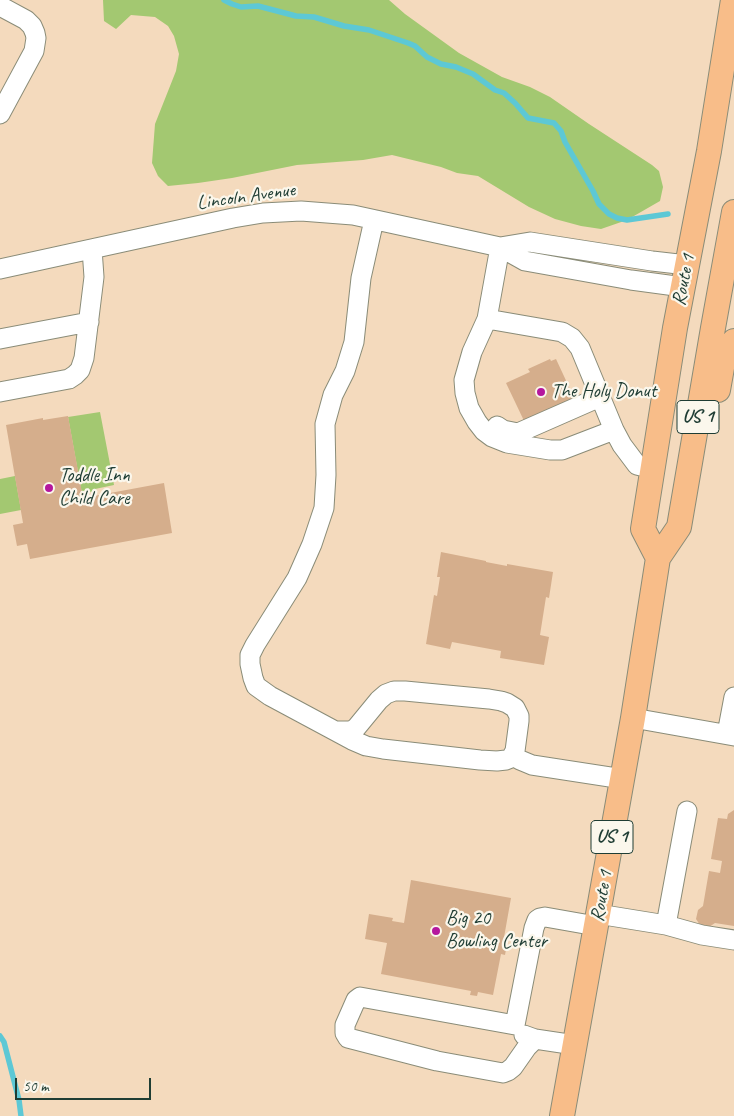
<!DOCTYPE html>
<html>
<head>
<meta charset="utf-8">
<style>
  body { margin:0 }
  #map { position:relative; width:734px; height:1116px; overflow:hidden; background:#f4dabd; font-family:Caveat,sans-serif }
  canvas { display:block }
  .scale { position:absolute; left:15px; top:1078px; width:136px; height:22px; box-sizing:border-box; border:2px solid #1f3d34; border-top:0; padding-left:6px; font-size:15px; line-height:18px; white-space:nowrap; color:#1f3d34; -webkit-text-stroke:4px #fbf7ec; paint-order:stroke }
</style>
</head>
<body>
<div id="map">
<canvas width="734" height="1116"></canvas>
<div class="scale">50 m</div>
</div>
<script>
const context = document.querySelector('canvas').getContext('2d');
context.lineJoin = 'round';
function fill(path, color) { context.fillStyle = color; context.fill(path, 'evenodd'); }
const poly = rows => new Path2D(rows.map(r => 'M' + r).join(''));
function strokePath(path, color, width, dash) { context.strokeStyle = color; context.lineWidth = width; context.lineCap = dash ? 'butt' : 'round'; context.setLineDash(dash || []); context.stroke(path); }
function drawText(font, color, halo, rows, align = 'center') {
  context.font = font + ' Caveat,sans-serif'; context.lineWidth = 4.5; context.setLineDash([]); context.textBaseline = 'middle'; context.strokeStyle = halo; context.fillStyle = color; for (const [text, x, y, turn = 0] of rows) {
    context.save(); context.translate(x, y); context.rotate((+turn || 0) * Math.PI / 180); context.textAlign = isNaN(turn) ? turn : align; if (halo) context.strokeText(text, 0, 0); context.fillText(text, 0, 0); context.restore();
  }
}
fill(poly([
  [103,0,389,0,405,14,459,53,502,77,530,87,550,97,589,124,652,165,659,171,663,187,660,201,627,220,601,229,581,226,555,219,529,207,478,176,457,173,441,167,392,155,363,160,297,165,232,178,198,183,168,186,158,176,152,163,155,124,176,71,179,54,174,36,168,26,155,17,131,15,116,29,104,21],
  [100,412,114,485,95,489,95,491,82,494,68,417],
  [15,476,21,510,0,514,0,479]
]), '#a3c871');
strokePath(poly([
  [224,0,232,4,241,7,258,6,296,16,314,17,344,26,369,30,408,43,415,46,427,57,441,64,456,67,473,74,495,90,504,93,515,103,528,118,554,123,561,131,565,142,593,191,599,204,609,214,617,218,627,220,668,214],
  [0,1036,4,1042,19,1100,21,1116]
]), '#5dc8d5', 5.5);
fill(poly([
  [550,359,551,361,556,359,576,402,526,425,506,383,530,372,528,369],
  [68,416,83,498,164,483,172,533,30,559,27,544,17,546,13,525,23,523,6,425,43,418,43,420],
  [441,552,486,561,486,562,507,566,507,564,553,572,549,598,546,597,540,635,549,637,544,665,500,658,501,651,452,642,450,649,426,644,434,595,437,596,440,577,437,577],
  [734,810,734,926,715,923,709,927,700,925,696,919,698,910,703,906,709,871,720,873,722,861,711,859,718,818,727,819,728,814],
  [411,880,511,898,503,943,507,944,505,955,501,954,493,995,478,992,477,996,470,995,471,991,381,974,387,943,365,939,369,914,393,918,392,921,404,923]
]), '#d5ae8c');
const minor = poly([
  [0,6,26,20,32,26,35,33,36,38,34,51,0,114],
  [500,247,530,242,652,261,687,265],
  [0,269,233,218,263,213,301,211,353,215,500,247,525,261,631,280,683,287],
  [487,319,562,332,572,338,580,348,614,430,562,450,550,450,507,443,492,437,484,431,477,422,469,408,465,393,464,380,472,352,487,319,500,247],
  [0,339,89,322],
  [0,392,69,379,75,375,80,370,84,358,94,277,92,249],
  [497,426,503,430,518,433,600,397],
  [614,430,622,445,637,465,641,466,653,468],
  [633,718,734,736],
  [337,731,351,731,356,728,379,700,386,694,394,691,405,691,489,699,501,701,507,703,515,708,519,716,519,721,515,751,511,758,506,760,497,761,480,760,383,749,366,746,352,740,270,696,256,686,253,678,250,664,250,655,255,645,297,578,312,544,324,508,326,475,325,424,333,395,345,371,354,342,361,278,374,220],
  [727,734,734,697],
  [513,755,520,760,532,765,623,779],
  [598,914,666,925,702,935,734,940],
  [666,925,687,811],
  [524,1035,535,1039,575,1045],
  [535,1039,527,1047,513,1067,508,1071,503,1073,437,1061,348,1038,345,1033,345,1025,356,1000,360,997,515,1025,534,928,537,920,540,918,545,917,596,926]
]);
const major = poly([
  [718,390,723,362,726,355,734,341],
  [658,558,643,529,675,328,709,151,733,0],
  [562,1116,633,718,658,558,679,527,713,328,734,212]
]);
strokePath(minor, '#8a8c78', 21);
strokePath(major, '#8a8c78', 26);
strokePath(minor, '#fff', 19);
strokePath(major, '#f8bd89', 24);
for (const [x, y, r, color] of [
  [541,392,5,"#b5179e"],
  [49,488,5,"#b5179e"],
  [436,931,5,"#b5179e"]
]) { const dot = new Path2D(); dot.arc(x, y, r, 0, 2 * Math.PI); context.fillStyle = color; context.fill(dot); strokePath(dot, '#fbf7ec', 2); }
for (const [x, y, w] of [
  [698,417,42],
  [612,837,42]
]) { const box = new Path2D(); box.roundRect(x - w / 2, y - 16.5, w, 33, 4); context.fillStyle = '#fbf7ec'; context.fill(box); strokePath(box, '#1f3d34', 1); }
drawText('bold 19px', '#1f3d34', null, [
  ["US 1",698,417],
  ["US 1",612,837]
]);
drawText('20px', '#1f3d34', '#fbf7ec', [
  ["Lincoln Avenue",246,197,-8],
  ["Route 1",684,280,-79],
  ["Route 1",602,896,-80]
]);
drawText('20px', '#1f3d34', '#fbf7ec', [
  ["The Holy Donut",551,392],
  ["Toddle Inn",59,476],
  ["Child Care",59,499],
  ["Big 20",446,919],
  ["Bowling Center",446,942]
], 'left');
</script>
</body>
</html>
